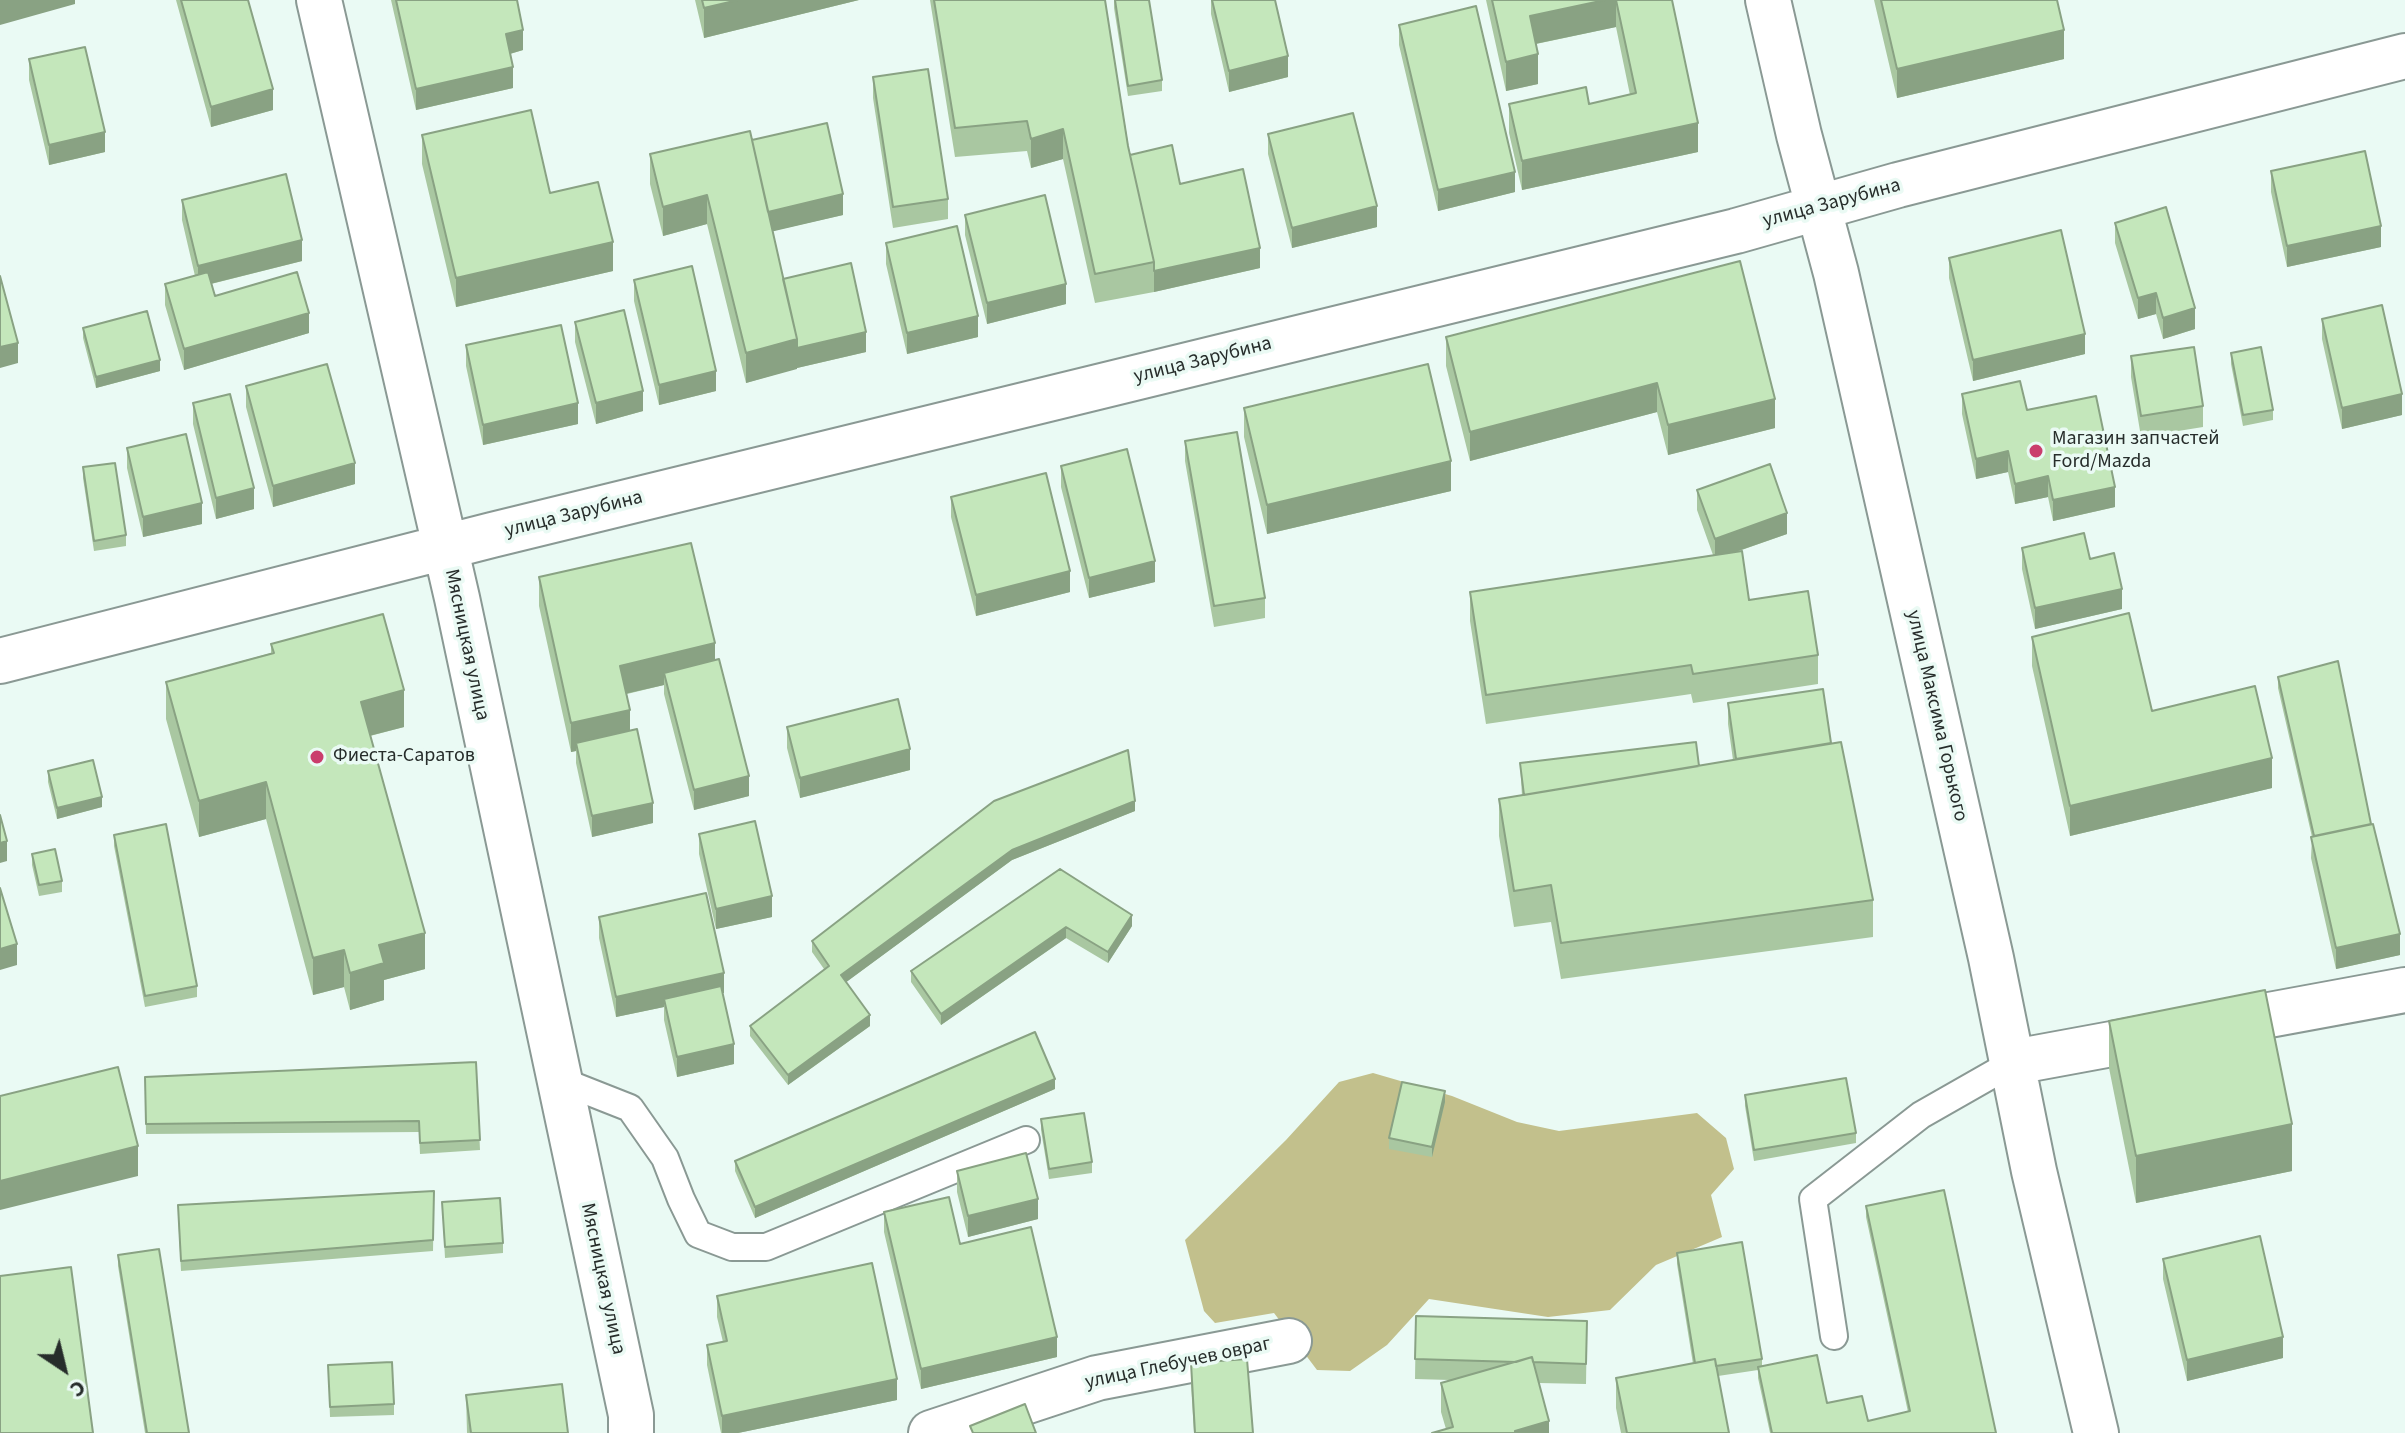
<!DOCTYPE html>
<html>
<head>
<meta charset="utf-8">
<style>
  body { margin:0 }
  #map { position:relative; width:2405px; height:1433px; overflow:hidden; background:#eafaf4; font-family:"Source Sans 3",sans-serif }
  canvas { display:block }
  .north { position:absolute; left:24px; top:1329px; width:80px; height:80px; -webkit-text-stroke:6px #eafaf4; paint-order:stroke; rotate:145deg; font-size:22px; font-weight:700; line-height:32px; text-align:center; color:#272d2b }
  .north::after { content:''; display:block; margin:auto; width:28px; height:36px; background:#272d2b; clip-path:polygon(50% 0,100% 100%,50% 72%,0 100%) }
</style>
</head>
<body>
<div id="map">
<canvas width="2405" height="1433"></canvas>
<div class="north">С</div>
</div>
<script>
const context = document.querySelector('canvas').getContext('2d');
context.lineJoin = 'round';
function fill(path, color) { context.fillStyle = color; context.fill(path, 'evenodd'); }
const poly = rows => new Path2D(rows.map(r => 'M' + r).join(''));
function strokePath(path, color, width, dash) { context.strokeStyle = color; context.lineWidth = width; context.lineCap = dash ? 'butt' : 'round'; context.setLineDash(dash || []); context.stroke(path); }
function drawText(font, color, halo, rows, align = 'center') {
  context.font = font + ' "Source Sans 3",sans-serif'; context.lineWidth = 7; context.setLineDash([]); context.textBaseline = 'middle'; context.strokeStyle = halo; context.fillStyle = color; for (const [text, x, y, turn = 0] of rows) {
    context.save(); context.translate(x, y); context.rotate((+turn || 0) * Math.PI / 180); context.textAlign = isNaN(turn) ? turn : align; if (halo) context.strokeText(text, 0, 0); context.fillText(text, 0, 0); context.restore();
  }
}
fill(poly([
  [1373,1073,1452,1096,1517,1122,1559,1131,1697,1113,1726,1138,1734,1169,1711,1195,1722,1237,1656,1265,1610,1310,1548,1317,1429,1299,1387,1345,1350,1371,1317,1370,1274,1313,1215,1323,1204,1311,1185,1240,1286,1140,1339,1082]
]), '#c2c08c');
const service = poly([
  [559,1080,630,1108,665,1158,681,1199,698,1234,732,1247,766,1247,1026,1140],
  [1834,1336,1813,1199,1921,1115,2014,1062]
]);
const minor = poly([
  [319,0,457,598,631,1415,631,1433],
  [1768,0,1799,135,1836,273,1991,958,2034,1171,2096,1433],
  [0,661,492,535,1736,231,1898,185,2405,56],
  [2014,1062,2405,990],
  [931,1433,1097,1378,1289,1341]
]);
strokePath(service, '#8a9994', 30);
strokePath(minor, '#8a9994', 48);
strokePath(service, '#fff', 26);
strokePath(minor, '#fff', 44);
fill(poly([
  [176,0,248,0,273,110,211,127],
  [391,0,517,0,523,50,510,54,513,88,416,110],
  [695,0,859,0,704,38],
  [930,0,1105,0,1130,155,1180,184,1260,268,1154,292,1095,303,1063,159,1031,168,1027,151,955,157],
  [1114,0,1162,80,1162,91,1128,96,1114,8],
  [1211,0,1275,0,1288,77,1229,92,1211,14],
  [1486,0,1672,0,1698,152,1522,190,1509,133,1509,104,1589,104,1630,95,1616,27,1536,44,1538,84,1506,91],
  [1874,0,2057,0,2064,59,1897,98],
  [1399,25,1515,192,1438,211,1399,45],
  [29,59,105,152,49,165,29,80],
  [873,77,948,199,948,219,893,228,873,98],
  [1268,134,1377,227,1292,248,1268,154],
  [422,135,550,193,613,271,456,307,422,164],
  [752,140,843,215,772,231,783,279,866,352,797,368,746,383,707,224,663,236,650,184,650,154],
  [2271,171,2381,247,2287,267,2271,192],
  [182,200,302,261,211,284,215,296,309,333,184,370,165,305,165,284,195,276,182,220],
  [965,215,1066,304,987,324,965,235],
  [2115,223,2195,329,2163,339,2156,314,2138,319,2115,243],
  [886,243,978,337,907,354,886,264],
  [1949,258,2085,354,1973,381,1949,278],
  [1740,261,1775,428,1668,455,1657,412,1470,461,1446,366,1446,337],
  [634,280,716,391,659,405,634,301],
  [2322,319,2402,415,2342,429,2322,339],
  [575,322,643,411,596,424,575,342],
  [83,328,160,371,96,388,83,338],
  [466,345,578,424,483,445,466,366],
  [2231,353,2273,410,2273,420,2243,426,2231,364],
  [2131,356,2203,406,2203,427,2141,437,2131,377],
  [246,386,355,484,273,507,246,407],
  [1962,394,2027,410,2115,507,2053,521,2048,497,2015,504,2008,472,1976,479,1962,414],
  [193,403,254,509,216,519,193,424],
  [1244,408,1451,491,1267,534,1244,437],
  [1185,441,1265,598,1265,618,1214,627,1185,461],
  [127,448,202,524,143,537,127,468],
  [1061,466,1155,582,1089,598,1061,487],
  [83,467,126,535,126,546,94,551,83,478],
  [1697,490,1787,534,1736,552,1749,600,1818,655,1818,684,1693,703,1691,694,1486,724,1470,621,1470,592,1713,555,1697,510],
  [951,497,1070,592,976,616,951,517],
  [2022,548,2090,559,2122,609,2035,629,2022,569],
  [539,577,715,660,749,796,694,810,664,694,664,685,627,694,630,730,653,823,592,837,576,763,576,751,571,752,539,606],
  [2032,637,2152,711,2272,788,2070,836,2032,666],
  [271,644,404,727,370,736,425,969,384,980,384,1000,350,1010,344,987,313,995,266,819,199,837,166,719,166,682,271,653],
  [2278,677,2371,824,2400,955,2336,969,2311,858,2312,837,2278,688],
  [1728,703,1831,743,1873,900,1873,937,1561,979,1551,922,1514,927,1499,836,1499,799,1522,796,1520,763,1699,766,1733,760,1728,724],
  [787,727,910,770,800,798,787,748],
  [48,771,102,807,57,819,48,782],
  [994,801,1135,811,1012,860,846,982,870,1026,788,1085,750,1036,750,1026,824,969,812,952,812,941],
  [699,834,772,917,716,929,699,854],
  [114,835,197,986,197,997,145,1007,114,846],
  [32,854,62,881,62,892,39,896,32,865],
  [1060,869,1132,926,1108,963,1066,938,941,1025,911,982,911,971],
  [599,917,724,993,722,993,734,1064,677,1077,664,1020,664,1007,616,1017,599,938],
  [2109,1021,2292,1171,2136,1203,2109,1068],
  [476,1062,480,1150,420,1154,419,1132,146,1134,145,1077],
  [1055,1089,755,1218,735,1171,735,1161],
  [1745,1095,1856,1133,1856,1143,1754,1161,1745,1106],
  [1445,1102,1432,1157,1389,1149,1389,1138],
  [1041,1119,1092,1162,1092,1173,1049,1179,1041,1130],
  [957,1171,1038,1219,968,1237,957,1192],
  [434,1191,433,1251,181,1271,178,1216],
  [442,1202,503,1243,503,1253,445,1258],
  [1866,1206,1996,1433,1770,1433,1758,1378,1758,1370,1718,1376,1729,1433,1621,1433,1616,1408,1616,1378,1693,1364,1677,1264,1677,1253,1762,1359,1762,1366,1827,1403,1868,1421,1908,1412,1866,1217],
  [884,1212,960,1244,1057,1357,921,1389,884,1232],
  [118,1255,189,1433,145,1433,118,1266],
  [2163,1259,2283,1358,2187,1381,2163,1279],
  [717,1296,897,1400,738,1433,721,1433,707,1365,707,1345,723,1342,717,1317],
  [1416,1316,1587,1321,1586,1384,1539,1383,1549,1433,1446,1429,1441,1412,1441,1383,1450,1380,1415,1379],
  [1191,1363,1253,1433,1194,1433,1191,1384],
  [328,1365,394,1404,394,1415,330,1417],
  [466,1395,568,1433,467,1433]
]), '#a9c7a1');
fill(poly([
  [0,0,75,0,75,4,0,25],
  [738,0,859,0,704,38,704,8],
  [1605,0,1616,0,1616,27,1530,45,1530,16],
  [523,30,523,50,506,55,506,34],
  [2064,30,2064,59,1897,98,1897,69],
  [1538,54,1538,84,1506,91,1506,62],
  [1288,56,1288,77,1229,92,1229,71],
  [513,67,513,88,416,110,416,89],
  [273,89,273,110,211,127,211,107],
  [1698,123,1698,152,1522,190,1522,161],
  [1063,129,1063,159,1031,168,1031,139],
  [105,132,105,152,49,165,49,145],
  [1515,172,1515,192,1438,211,1438,190],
  [843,194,843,215,766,233,766,212],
  [707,195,707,224,663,236,663,207],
  [1377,206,1377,227,1292,248,1292,228],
  [2381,226,2381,247,2287,267,2287,246],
  [302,240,302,261,198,287,198,266],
  [613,242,613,271,456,307,456,278],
  [1260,248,1260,268,1154,292,1154,271],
  [1066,284,1066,304,987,324,987,303],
  [2156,293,2156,314,2138,319,2138,298],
  [2195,308,2195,329,2163,339,2163,318],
  [309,313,309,333,184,370,184,349],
  [978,316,978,337,907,354,907,333],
  [866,332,866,352,797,368,797,348],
  [2085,334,2085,354,1973,381,1973,360],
  [797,339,797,369,746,383,746,353],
  [18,343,18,363,0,368,0,347],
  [160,360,160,371,96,388,96,377],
  [716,371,716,391,659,405,659,385],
  [1657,383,1657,412,1470,461,1470,432],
  [643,391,643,411,596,424,596,403],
  [2402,394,2402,415,2342,429,2342,408],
  [1775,399,1775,428,1668,455,1668,425],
  [578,403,578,424,483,445,483,425],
  [2008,451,2008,472,1976,479,1976,459],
  [1451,461,1451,491,1267,534,1267,505],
  [355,463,355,484,273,507,273,486],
  [2048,476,2048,497,2015,504,2015,484],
  [2115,487,2115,507,2053,521,2053,500],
  [254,488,254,509,216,519,216,498],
  [202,503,202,524,143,537,143,517],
  [1787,513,1787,534,1715,559,1715,539],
  [1155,561,1155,582,1089,598,1089,578],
  [1070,571,1070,592,976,616,976,595],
  [2122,589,2122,609,2035,629,2035,608],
  [715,643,715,672,664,673,664,685,620,695,620,666],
  [404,690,404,727,361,738,361,702],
  [630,710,630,740,576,743,576,751,571,752,571,723],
  [910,749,910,770,800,798,800,778],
  [2272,758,2272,788,2070,836,2070,806],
  [749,776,749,796,694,810,694,790],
  [266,782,266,819,199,837,199,801],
  [102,797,102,807,57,819,57,808],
  [1135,801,1135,811,1012,860,841,986,841,975,1012,850],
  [653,803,653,823,592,837,592,816],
  [7,841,7,861,0,863,0,843],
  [772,896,772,917,716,929,716,909],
  [1132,915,1132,926,1108,963,1108,952],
  [1066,927,1066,938,941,1025,941,1014],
  [425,933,425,969,384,980,384,1000,350,1010,350,973,379,945],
  [2400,934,2400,955,2336,969,2336,948],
  [17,944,17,965,0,970,0,949],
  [344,950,344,987,313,995,313,958],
  [724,973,724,993,665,1006,664,999,664,1007,616,1017,616,997],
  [870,1015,870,1026,788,1085,788,1075],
  [734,1044,734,1064,677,1077,677,1057],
  [1055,1079,1055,1089,755,1218,755,1207],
  [1445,1091,1445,1102,1432,1157,1432,1147],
  [2292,1124,2292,1171,2136,1203,2136,1156],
  [138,1146,138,1176,0,1210,0,1181],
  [1038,1199,1038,1219,968,1237,968,1216],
  [1057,1337,1057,1357,921,1389,921,1369],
  [2283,1337,2283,1358,2187,1381,2187,1360],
  [897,1379,897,1400,738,1433,722,1433,722,1416],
  [1549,1421,1549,1433,1515,1433,1515,1431]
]), '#89a283');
const building = poly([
  [181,0,248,0,273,89,211,107,181,0],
  [396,0,517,0,523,30,506,34,513,67,416,89,396,0],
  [702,0,738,0,704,8,702,0],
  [934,0,1105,0,1128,146,1154,262,1095,274,1063,129,1031,139,1027,121,955,128,934,0],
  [1115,0,1149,0,1162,80,1128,86,1115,0],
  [1212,0,1275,0,1288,56,1229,71,1212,0],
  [1492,0,1605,0,1530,16,1538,54,1506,62,1492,0],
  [1616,0,1672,0,1698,123,1522,161,1509,104,1586,87,1589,104,1636,93,1616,0],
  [1881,0,2057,0,2064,30,1897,69,1881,0],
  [1476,6,1515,172,1438,190,1399,25,1476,6],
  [85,47,105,132,49,145,29,59,85,47],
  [928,69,948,199,893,207,873,77,928,69],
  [531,110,550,193,598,182,613,242,456,278,422,135,531,110],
  [1353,113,1377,206,1292,228,1268,134,1353,113],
  [827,123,843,194,768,212,752,140,827,123],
  [750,131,797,339,746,353,707,195,663,207,650,154,750,131],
  [1172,145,1180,184,1243,169,1260,248,1154,271,1154,262,1130,155,1172,145],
  [2365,151,2381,226,2287,246,2271,171,2365,151],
  [286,174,302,240,198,266,182,200,286,174],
  [1045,195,1066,284,987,303,965,215,1045,195],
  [2166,207,2195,308,2163,318,2156,293,2138,298,2115,223,2166,207],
  [957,226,978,316,907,333,886,243,957,226],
  [2061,230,2085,334,1973,360,1949,258,2061,230],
  [1740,261,1775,399,1668,425,1657,383,1470,432,1446,337,1740,261],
  [851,263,866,332,797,348,797,339,783,279,851,263],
  [692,266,716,371,659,385,634,280,692,266],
  [208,272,215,296,297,272,309,313,184,349,165,284,208,272],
  [0,276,18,343,0,347,0,276],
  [2382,305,2402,394,2342,408,2322,319,2382,305],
  [624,310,643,391,596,403,575,322,624,310],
  [147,311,160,360,96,377,83,328,147,311],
  [561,325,578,403,483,425,466,345,561,325],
  [2194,347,2203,406,2141,416,2131,356,2194,347],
  [2261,347,2273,410,2243,415,2231,353,2261,347],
  [327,364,355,463,273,486,246,386,327,364],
  [1428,364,1451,461,1267,505,1244,408,1428,364],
  [2020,381,2027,410,2096,396,2115,487,2053,500,2048,476,2015,484,2008,451,1976,459,1962,394,2020,381],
  [230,394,254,488,216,498,193,403,230,394],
  [1237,432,1265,598,1214,606,1185,441,1237,432],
  [186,434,202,503,143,517,127,448,186,434],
  [1127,449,1155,561,1089,578,1061,466,1127,449],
  [115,463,126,535,94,541,83,467,115,463],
  [1770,464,1787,513,1715,539,1697,490,1770,464],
  [1046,473,1070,571,976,595,951,497,1046,473],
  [2084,533,2090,559,2114,553,2122,589,2035,608,2022,548,2084,533],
  [691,543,715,643,620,666,630,710,571,723,539,577,691,543],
  [1742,551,1749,600,1808,591,1818,655,1693,674,1691,665,1486,695,1470,592,1742,551],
  [2129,613,2152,711,2255,686,2272,758,2070,806,2032,637,2129,613],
  [383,614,404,690,361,702,425,933,379,945,384,963,350,973,344,950,313,958,266,782,199,801,166,682,274,653,271,644,383,614],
  [719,659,749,776,694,790,664,673,719,659],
  [2338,661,2371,824,2314,836,2278,677,2338,661],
  [1823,689,1831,743,1736,759,1728,703,1823,689],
  [898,699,910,749,800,778,787,727,898,699],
  [637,729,653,803,592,816,576,743,637,729],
  [1696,742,1699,766,1524,795,1520,763,1696,742],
  [1841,742,1873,900,1561,943,1551,885,1514,891,1499,799,1841,742],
  [1128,750,1135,801,1012,850,841,975,870,1015,788,1075,750,1026,829,966,812,941,994,801,1128,750],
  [93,760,102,797,57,808,48,771,93,760],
  [0,815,7,841,0,843,0,815],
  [755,821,772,896,716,909,699,834,755,821],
  [166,824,197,986,145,996,114,835,166,824],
  [2373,824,2400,934,2336,948,2311,837,2373,824],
  [55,849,62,881,39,885,32,854,55,849],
  [1060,869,1132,915,1108,952,1066,927,941,1014,911,971,1060,869],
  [0,888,17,944,0,949,0,888],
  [706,893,724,973,616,997,599,917,706,893],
  [721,986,734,1044,677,1057,664,999,721,986],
  [2265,990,2292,1124,2136,1156,2109,1021,2265,990],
  [1035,1032,1055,1079,755,1207,735,1161,1035,1032],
  [476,1062,480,1140,420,1143,419,1121,146,1124,145,1077,476,1062],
  [118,1067,138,1146,0,1181,0,1096,118,1067],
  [1846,1078,1856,1133,1754,1150,1745,1095,1846,1078],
  [1402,1082,1445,1091,1432,1147,1389,1138,1402,1082],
  [1084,1113,1092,1162,1049,1169,1041,1119,1084,1113],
  [1026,1153,1038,1199,968,1216,957,1171,1026,1153],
  [1944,1190,1996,1433,1772,1433,1758,1367,1817,1355,1827,1403,1862,1396,1868,1421,1910,1411,1866,1206,1944,1190],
  [434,1191,433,1240,181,1261,178,1205,434,1191],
  [949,1197,960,1244,1031,1227,1057,1337,921,1369,884,1212,949,1197],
  [500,1198,503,1243,445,1247,442,1202,500,1198],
  [2260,1236,2283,1337,2187,1360,2163,1259,2260,1236],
  [1742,1242,1762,1359,1716,1366,1715,1359,1695,1363,1677,1253,1742,1242],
  [159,1249,189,1433,147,1433,118,1255,159,1249],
  [872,1263,897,1379,722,1416,707,1345,727,1341,717,1296,872,1263],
  [71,1267,93,1433,0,1433,0,1276,71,1267],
  [1416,1316,1587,1321,1586,1364,1533,1362,1532,1357,1516,1362,1415,1359,1416,1316],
  [1532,1357,1549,1421,1515,1431,1515,1433,1432,1433,1453,1427,1441,1383,1532,1357],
  [1247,1359,1253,1433,1195,1433,1191,1363,1247,1359],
  [1715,1359,1729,1433,1627,1433,1616,1378,1715,1359],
  [392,1362,394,1404,330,1407,328,1365,392,1362],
  [562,1384,568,1433,471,1433,466,1395,562,1384],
  [1025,1404,1036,1433,973,1433,970,1426,1025,1404]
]);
fill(building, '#c4e7bb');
strokePath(building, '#89a283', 2);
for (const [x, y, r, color] of [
  [2036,451,8,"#ca3d6c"],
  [317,757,8,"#ca3d6c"]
]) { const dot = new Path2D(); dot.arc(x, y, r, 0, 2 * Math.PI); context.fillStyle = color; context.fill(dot); strokePath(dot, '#eafaf4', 3); }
drawText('20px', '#272d2b', '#eafaf4', [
  ["улица Зарубина",1832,204,-15],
  ["улица Зарубина",1203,361,-14],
  ["улица Зарубина",574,515,-14],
  ["Мясницкая улица",466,645,78],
  ["улица Максима Горького",1936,716,77],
  ["Мясницкая улица",602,1279,78],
  ["улица Глебучев овраг",1178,1364,-12]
]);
drawText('20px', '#272d2b', '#eafaf4', [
  ["Магазин запчастей",2052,440],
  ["Ford/Mazda",2052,463],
  ["Фиеста-Саратов",333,757]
], 'left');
</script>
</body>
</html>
